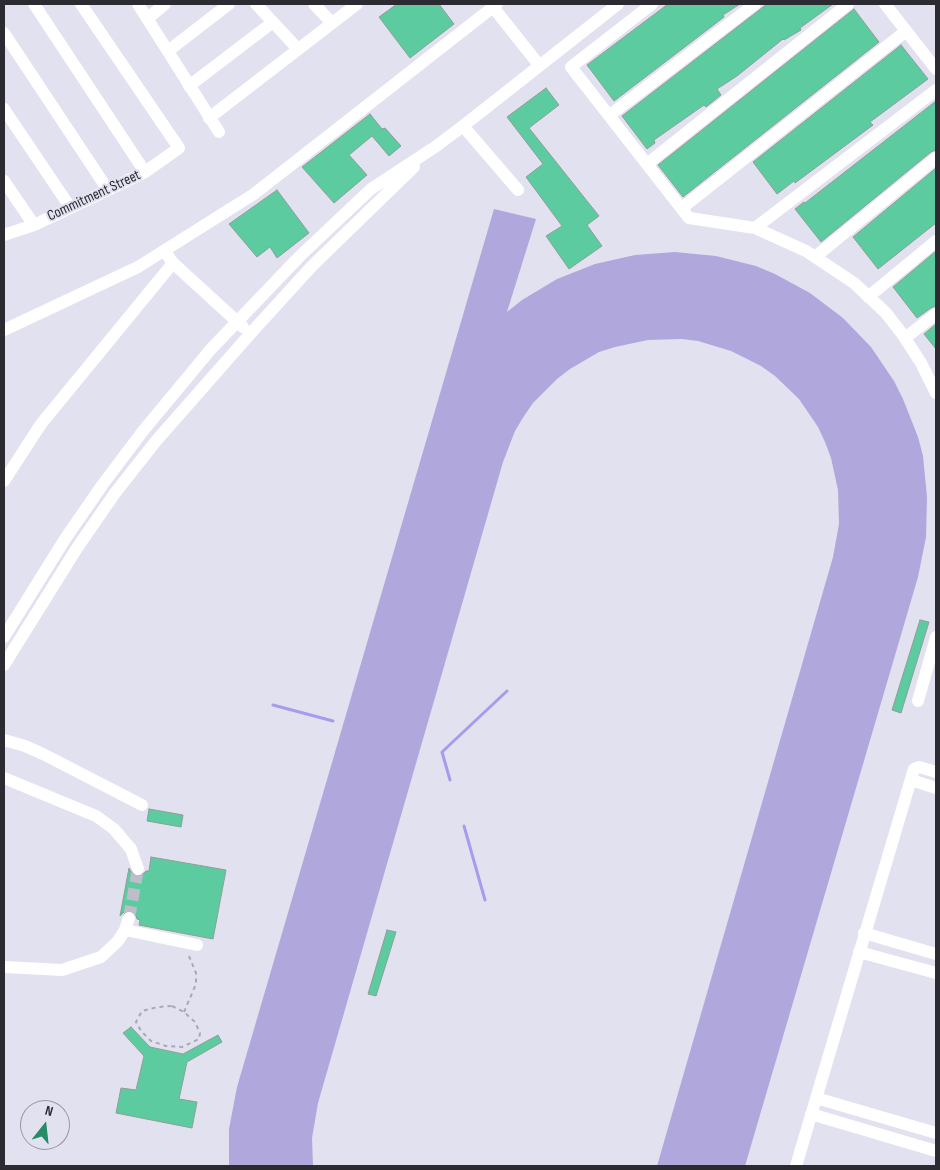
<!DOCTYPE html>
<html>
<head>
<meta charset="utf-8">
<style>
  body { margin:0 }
  #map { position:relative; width:940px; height:1170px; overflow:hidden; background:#e2e1f0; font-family:"Sofia Sans Condensed",sans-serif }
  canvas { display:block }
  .frame { position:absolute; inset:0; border:5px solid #2c2b31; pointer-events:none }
  .north { position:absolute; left:20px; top:1100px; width:50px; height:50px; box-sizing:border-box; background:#e2e1f0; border:1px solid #9998a4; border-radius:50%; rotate:16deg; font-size:14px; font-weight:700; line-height:20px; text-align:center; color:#2c2b31 }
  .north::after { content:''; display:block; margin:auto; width:18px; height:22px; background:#248c68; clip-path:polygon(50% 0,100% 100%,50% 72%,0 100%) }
</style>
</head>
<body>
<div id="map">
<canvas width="940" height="1170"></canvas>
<div class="frame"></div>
<div class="north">N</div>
</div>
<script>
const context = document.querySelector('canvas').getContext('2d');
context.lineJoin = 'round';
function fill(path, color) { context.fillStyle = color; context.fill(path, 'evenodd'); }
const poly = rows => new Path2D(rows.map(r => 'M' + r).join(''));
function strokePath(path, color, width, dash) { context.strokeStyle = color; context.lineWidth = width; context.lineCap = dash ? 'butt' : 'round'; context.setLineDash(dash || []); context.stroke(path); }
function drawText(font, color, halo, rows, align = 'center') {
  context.font = font + ' "Sofia Sans Condensed",sans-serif'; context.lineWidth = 4; context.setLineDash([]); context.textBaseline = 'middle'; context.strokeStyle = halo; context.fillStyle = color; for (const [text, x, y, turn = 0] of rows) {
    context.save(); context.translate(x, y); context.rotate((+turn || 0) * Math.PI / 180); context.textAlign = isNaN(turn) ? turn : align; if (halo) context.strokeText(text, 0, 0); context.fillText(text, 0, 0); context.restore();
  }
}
fill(poly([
  [494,209,536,219,507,312,522,300,557,279,595,264,635,255,675,252,716,256,756,266,775,274,810,293,843,318,871,347,894,381,903,399,918,437,923,456,927,497,926,537,918,577,745,1166,657,1166,833,557,839,524,838,490,831,458,825,442,818,427,799,399,775,376,761,366,731,351,698,341,682,339,648,340,615,347,599,352,570,369,557,379,533,403,524,416,515,431,503,462,318,1103,312,1138,313,1166,229,1166,229,1129,237,1087]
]), '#b0a8dd');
strokePath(poly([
  [273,705,333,721],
  [450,780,442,752,507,691],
  [464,826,485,900]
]), '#a99aee', 3);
const building = poly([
  [397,4,439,4,454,24,410,58,379,17,397,4],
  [668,4,740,4,723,15,724,17,614,101,587,65,668,4],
  [767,4,833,4,800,28,801,30,784,40,783,39,737,76,717,89,721,95,706,107,704,105,654,140,655,143,647,149,622,116,767,4],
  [854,9,879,42,683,197,658,165,854,9],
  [901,45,928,79,870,122,873,125,795,183,794,181,777,194,753,162,901,45],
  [546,88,559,105,529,128,599,216,587,225,602,246,569,269,546,236,562,226,526,177,543,164,507,117,546,88],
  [936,101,936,150,931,152,821,242,795,209,804,202,805,203,936,101],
  [370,114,382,129,385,128,401,146,389,156,372,136,349,155,367,175,334,203,302,167,370,114],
  [936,168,936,223,878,269,853,237,936,168],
  [277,190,309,233,277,258,270,247,257,257,229,224,277,190],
  [936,251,936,306,931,308,917,318,893,287,936,251],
  [936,324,936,349,924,334,936,324],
  [920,620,929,622,901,713,892,710,920,620],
  [149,809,183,815,181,827,147,821,149,809],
  [151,857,226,870,213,939,139,925,140,920,137,919,135,913,131,910,124,912,120,916,129,868,133,875,141,876,146,871,149,871,151,857],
  [387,930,396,932,376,996,368,994,387,930],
  [131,1027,150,1047,183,1054,218,1035,222,1042,187,1062,179,1099,197,1102,192,1128,116,1113,121,1088,136,1090,144,1056,123,1033,131,1027]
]);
fill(building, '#5ccba0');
strokePath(building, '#8e9e96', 1);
strokePath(poly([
  [129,918,138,869]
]), '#bebdca', 12, [12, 6]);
strokePath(poly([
  [172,1006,184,1012,195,1022,200,1033,199,1039,182,1047,166,1046,151,1041,141,1031,136,1022,142,1011,158,1007,172,1006],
  [184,1012,196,984,196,973,189,956]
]), '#a9a8b4', 2, [4, 4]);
strokePath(poly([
  [34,4,145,172],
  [138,4,219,132],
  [256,4,298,49],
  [314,4,332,23],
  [652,4,571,67,689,218,755,228,806,251,854,283,886,313,903,335,921,363,936,393],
  [885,4,936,69],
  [493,7,539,65],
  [148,18,165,4],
  [4,33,108,190],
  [168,51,229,4],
  [189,86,273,22],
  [4,109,70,207],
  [610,115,755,4],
  [209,118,357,4],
  [463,126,518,190],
  [647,164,848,4],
  [4,181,34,225],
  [682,208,906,31],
  [755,228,936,90],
  [4,235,34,225,108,190,145,172,179,148,81,4],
  [168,256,173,263,243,327],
  [815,257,936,158],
  [868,297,936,241],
  [4,330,138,267,254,194,497,4],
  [905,338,936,314],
  [4,481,41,424,173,263],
  [4,637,65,539,103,484,143,431,211,349,300,256,371,189,435,147,463,126,618,4],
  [4,665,77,548,115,493,156,441,251,333,312,266,414,167],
  [918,701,936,637],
  [4,740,25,746,43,754,142,805],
  [4,778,96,816,114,829,131,849,138,869],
  [911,780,936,788],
  [125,930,197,945],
  [864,933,936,954],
  [859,952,936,973],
  [4,967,62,970,101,957,118,941,125,930,129,918],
  [816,1098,936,1133],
  [811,1114,936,1151],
  [796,1166,914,769,919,767,936,772]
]), '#fff', 12);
drawText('15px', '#2c2b31', '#e2e1f0', [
  ["Commitment Street",94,196,-25]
]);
</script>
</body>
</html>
